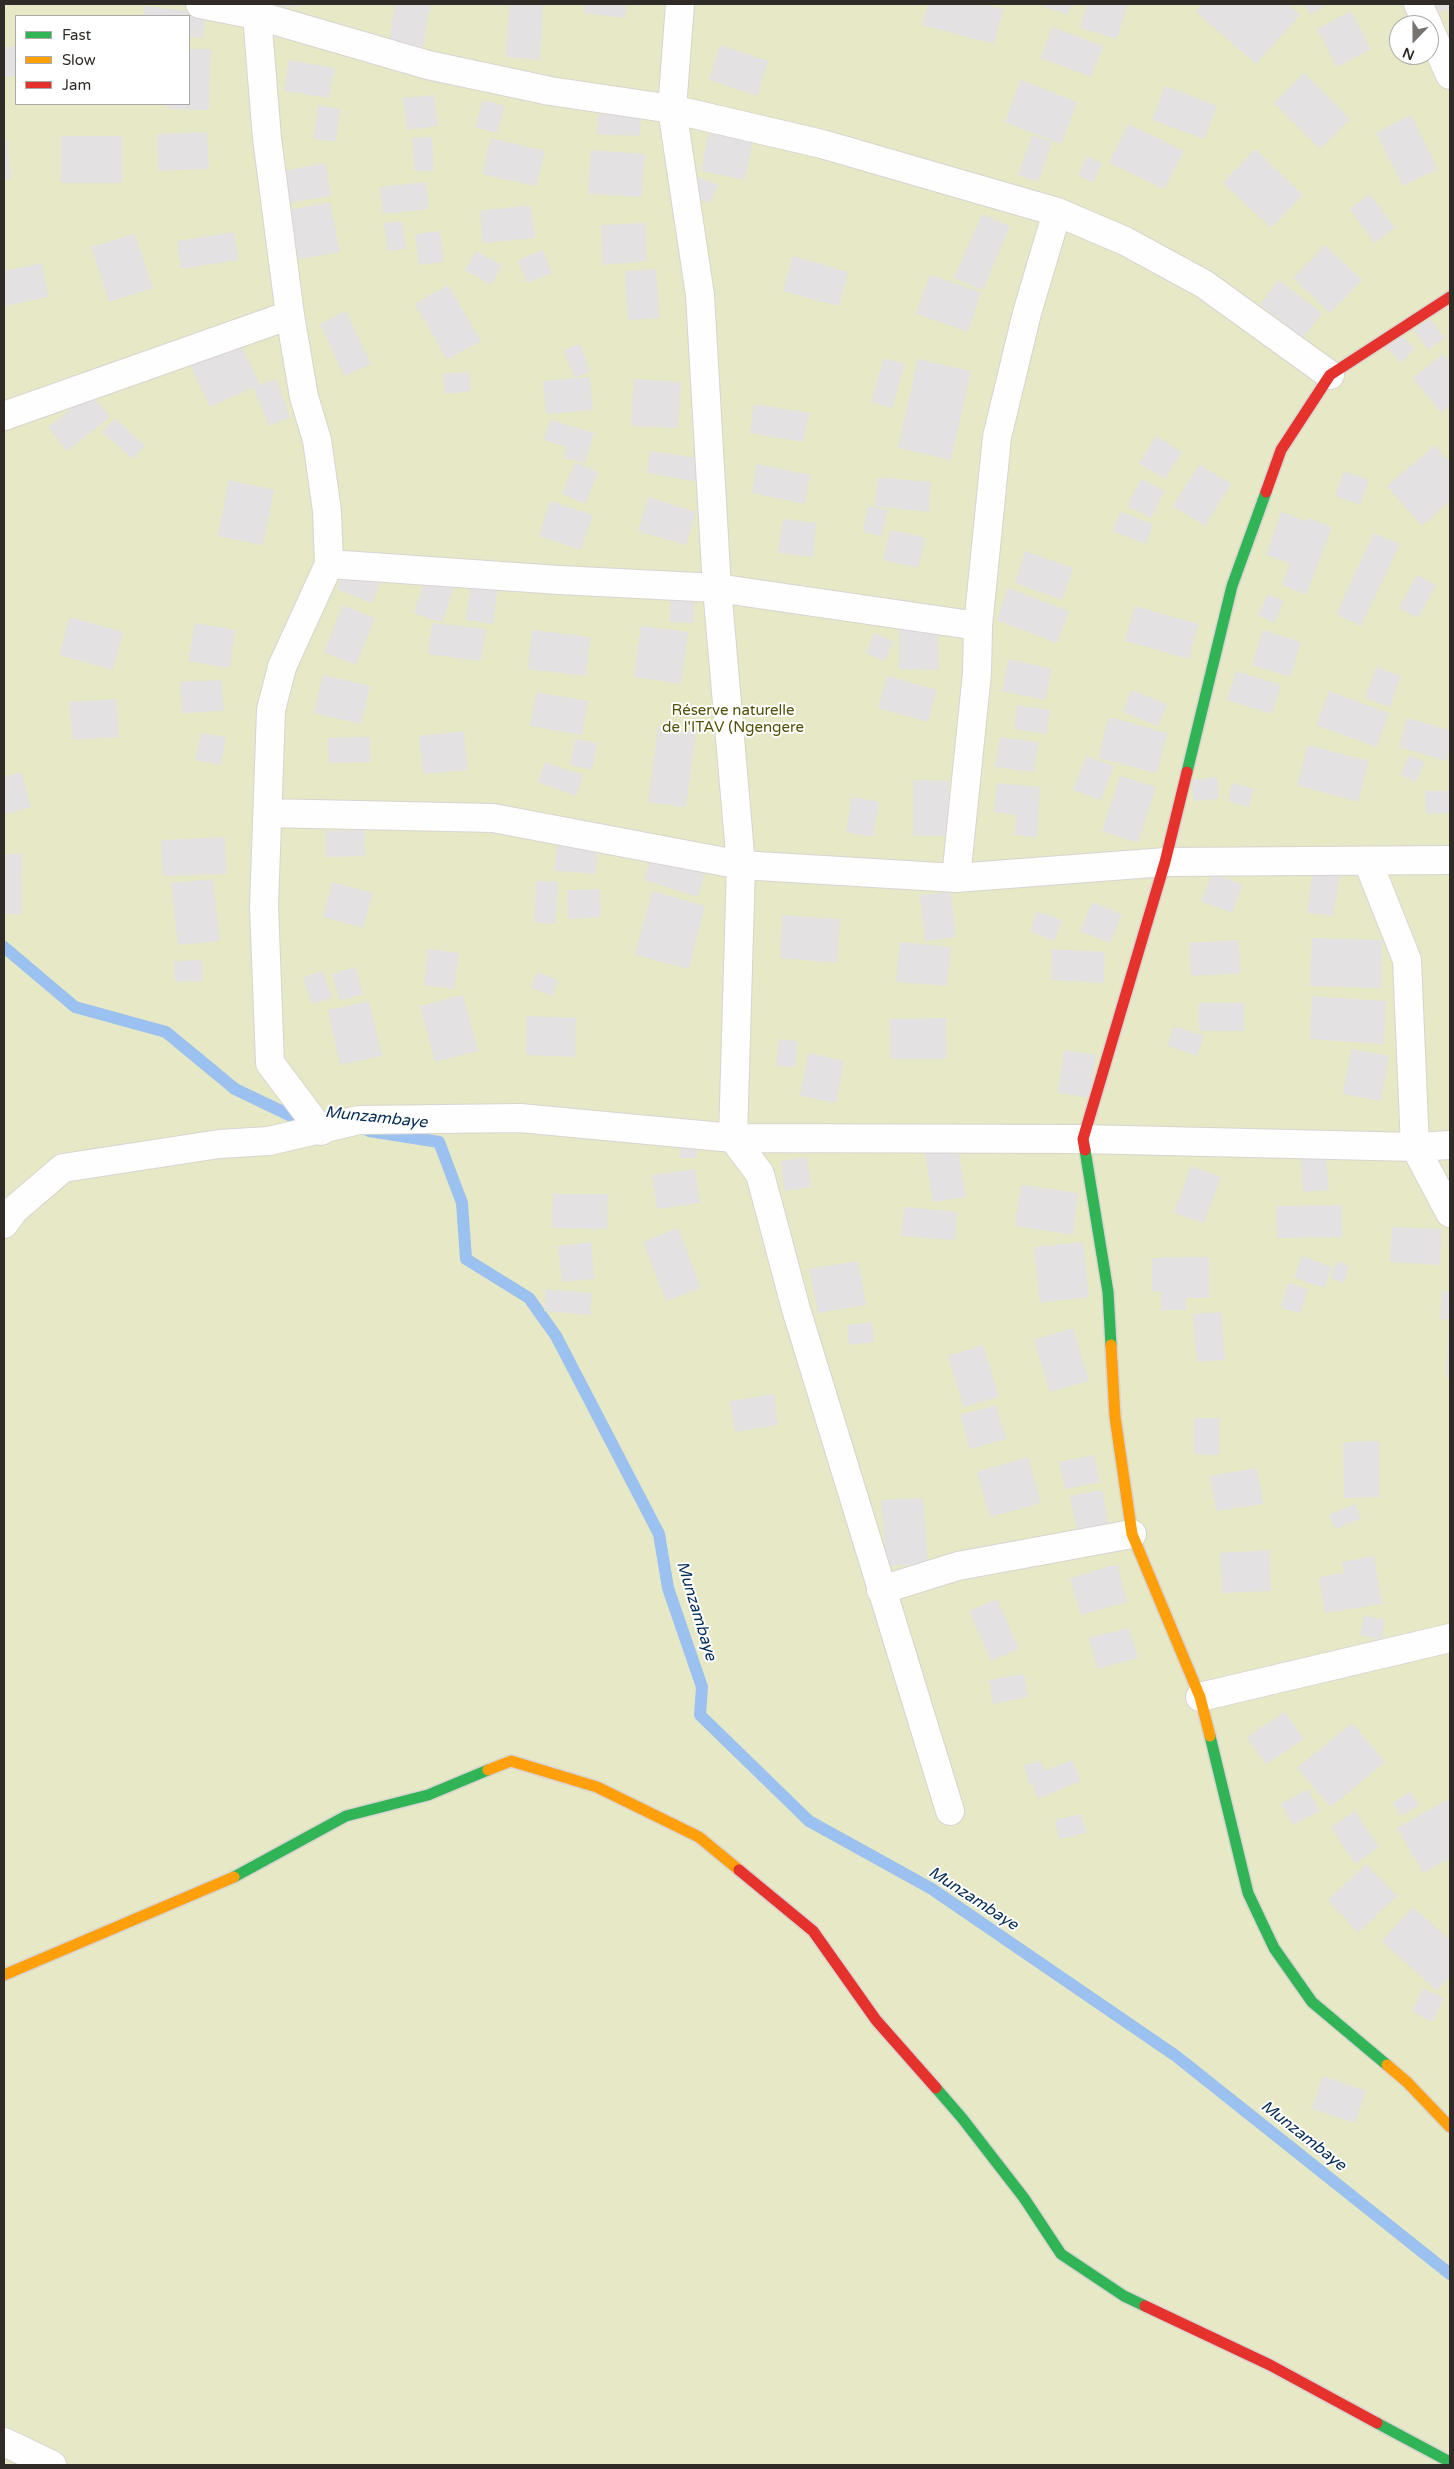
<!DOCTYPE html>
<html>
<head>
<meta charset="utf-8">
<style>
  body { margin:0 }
  #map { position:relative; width:1454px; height:2469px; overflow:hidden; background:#fbf9f6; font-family:"Varela Round",sans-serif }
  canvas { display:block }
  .frame { position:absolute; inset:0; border:5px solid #302b26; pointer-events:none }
  .legend { position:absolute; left:15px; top:15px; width:175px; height:90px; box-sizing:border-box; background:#fff; border:1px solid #acaaa8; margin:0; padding:6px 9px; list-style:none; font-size:15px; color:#302b26 }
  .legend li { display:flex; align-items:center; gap:10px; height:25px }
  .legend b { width:25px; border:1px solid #acaaa8 }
  .north { position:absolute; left:1389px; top:15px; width:50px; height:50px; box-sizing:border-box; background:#fff; border:1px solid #acaaa8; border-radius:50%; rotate:202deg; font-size:14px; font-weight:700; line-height:20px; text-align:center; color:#302b26 }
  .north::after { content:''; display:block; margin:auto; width:18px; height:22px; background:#77736f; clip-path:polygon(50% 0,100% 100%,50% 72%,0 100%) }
</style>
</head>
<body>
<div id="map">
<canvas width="1454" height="2469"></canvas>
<div class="frame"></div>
<ul class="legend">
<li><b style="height:6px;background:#30b455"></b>Fast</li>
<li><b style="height:6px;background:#ff9f0a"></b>Slow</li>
<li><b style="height:6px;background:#e5322d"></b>Jam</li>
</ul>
<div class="north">N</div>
</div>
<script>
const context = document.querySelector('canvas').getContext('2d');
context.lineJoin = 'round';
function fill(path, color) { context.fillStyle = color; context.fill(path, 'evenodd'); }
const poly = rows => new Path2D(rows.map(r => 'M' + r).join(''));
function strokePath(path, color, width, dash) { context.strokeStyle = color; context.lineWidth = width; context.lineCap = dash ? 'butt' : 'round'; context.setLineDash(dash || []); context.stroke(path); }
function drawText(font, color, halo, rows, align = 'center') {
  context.font = font + ' "Varela Round",sans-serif'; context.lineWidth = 4; context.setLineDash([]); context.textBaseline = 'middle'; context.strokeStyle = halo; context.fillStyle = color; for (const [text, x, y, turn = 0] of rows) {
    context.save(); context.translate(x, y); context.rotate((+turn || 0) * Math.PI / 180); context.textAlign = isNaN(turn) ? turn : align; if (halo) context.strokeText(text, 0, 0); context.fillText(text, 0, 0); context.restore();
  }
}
fill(poly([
  [4,4,1450,4,1450,2465,4,2465],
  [16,16,189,16,189,104,16,104],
  [1399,25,1429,25,1429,55,1399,55]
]), '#e7e8c5');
strokePath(poly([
  [4,947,75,1007,166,1032,235,1089,308,1124],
  [369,1131,439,1142,462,1203,466,1259,529,1298,556,1336,659,1534,668,1588,702,1687,700,1715,809,1821,932,1889,1176,2056,1450,2274]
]), '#9bc1f0', 12);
fill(poly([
  [268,4,300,4,300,6,268,7],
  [395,4,430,4,423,48,389,43],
  [509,4,543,4,540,60,506,57],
  [585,4,627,4,625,18,584,13],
  [928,4,984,4,1004,9,994,44,922,25],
  [1039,4,1072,4,1067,15],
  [1087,4,1128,4,1117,39,1080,28],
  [1203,4,1288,4,1300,15,1256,64,1196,12],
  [1305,4,1328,4,1310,15],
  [1426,4,1450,4,1450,8,1432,16],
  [145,6,206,13,203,38,189,36,189,16,143,16],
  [1351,11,1371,49,1337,67,1317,29],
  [1052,27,1103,46,1091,77,1041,58],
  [720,45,768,61,757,96,709,80],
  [15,46,16,75,4,78,4,48],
  [189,49,211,49,209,110,167,109,167,104,189,104],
  [289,60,334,68,329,98,284,91],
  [1304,73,1350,119,1320,149,1274,103],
  [1021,80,1077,102,1061,144,1005,122],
  [1165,86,1217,106,1204,139,1152,120],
  [434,95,438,126,407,130,403,98],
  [483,100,505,106,497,133,475,127],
  [318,105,340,109,336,142,314,139],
  [598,114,641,116,640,136,597,134],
  [1411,115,1438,169,1403,186,1376,133],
  [1128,124,1184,151,1164,189,1109,163],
  [710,125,754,135,745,180,701,171],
  [207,132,209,169,158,171,157,134],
  [1032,135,1052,142,1038,182,1018,175],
  [61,136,122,136,122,183,61,183],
  [432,137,434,171,414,171,412,138],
  [491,138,545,151,536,186,482,174],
  [4,139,7,139,11,179,4,180],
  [1255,149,1303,195,1271,228,1223,183],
  [591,150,645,154,642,197,588,194],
  [1087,156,1102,163,1093,182,1078,176],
  [326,163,331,196,288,203,283,171],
  [699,177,718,185,710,203,692,196],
  [426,182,429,209,383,214,380,187],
  [1370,194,1395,228,1374,243,1350,209],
  [330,202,340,252,299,259,289,210],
  [531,205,535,238,483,243,480,211],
  [982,214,1010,226,983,290,954,278],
  [402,221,406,249,388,251,384,223],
  [645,223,647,261,603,265,601,225],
  [440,231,444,262,419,265,415,234],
  [234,232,238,260,181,269,177,241],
  [135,234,153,288,109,302,91,247],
  [1325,245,1362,280,1330,313,1293,278],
  [543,250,552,273,527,283,518,260],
  [476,251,502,265,491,285,465,270],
  [793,256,848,272,839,306,783,291],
  [42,263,48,297,4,306,4,271],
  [656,269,660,318,628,320,625,271],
  [930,275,981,292,968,332,916,314],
  [1279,280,1322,313,1303,338,1260,304],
  [448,285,481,341,447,360,415,304],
  [346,311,371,364,344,376,320,324],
  [1430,319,1445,338,1428,350,1414,330],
  [1400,334,1415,348,1402,363,1386,348],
  [240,343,260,384,210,407,191,366],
  [580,344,590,371,575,378,563,350],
  [1443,354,1450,363,1450,405,1441,413,1413,378],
  [884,358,905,364,892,408,871,402],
  [918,359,971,371,951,460,898,448],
  [469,372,471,391,445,394,443,374],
  [590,377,593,410,546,414,543,381],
  [276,379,290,417,269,426,253,387],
  [634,379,681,382,678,428,631,426],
  [91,394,110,417,67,451,48,427],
  [754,404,809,413,803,442,750,433],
  [115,418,145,446,133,459,102,432],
  [550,420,594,433,585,463,563,457,566,447,544,440],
  [1156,436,1182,452,1165,479,1139,464],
  [1435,445,1450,463,1450,501,1422,526,1387,486],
  [650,451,703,459,699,482,647,473],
  [575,462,598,472,585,504,562,494],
  [757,464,810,475,805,504,752,493],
  [1199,464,1231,484,1205,526,1173,506],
  [1344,471,1369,480,1360,505,1335,496],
  [878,477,931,482,929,512,875,506],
  [1141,479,1165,491,1151,518,1127,506],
  [229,480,274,490,263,545,218,536],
  [648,497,696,512,686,545,638,531],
  [550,501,593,515,581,550,539,536],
  [868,506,888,510,882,536,863,532],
  [1120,512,1153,524,1146,544,1113,531],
  [1281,512,1307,521,1308,518,1332,527,1306,595,1282,585,1290,563,1266,555],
  [783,519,816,523,813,557,778,553],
  [890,530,926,538,918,568,883,560],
  [1374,533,1400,544,1361,626,1336,614],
  [1025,551,1073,568,1062,600,1015,583],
  [345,568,380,582,372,603,337,589],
  [1417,575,1436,585,1418,618,1399,608],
  [425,579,454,588,442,623,414,613],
  [471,583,498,587,493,624,466,620],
  [1008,588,1069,611,1057,643,997,620],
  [1268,594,1284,601,1274,623,1258,615],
  [670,597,694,597,694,623,670,622],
  [343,605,375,618,356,665,324,652],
  [1135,606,1198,624,1189,659,1125,641],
  [70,617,123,632,113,670,59,655],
  [195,623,235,630,230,668,188,661],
  [432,623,486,629,481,661,428,654],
  [641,626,688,632,681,684,634,677],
  [899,628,938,628,939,670,899,669],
  [532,630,590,637,586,676,528,669],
  [1263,630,1301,642,1290,677,1252,665],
  [874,633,893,641,885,661,866,653],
  [1009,659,1052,669,1045,700,1002,691],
  [1376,667,1401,676,1390,707,1365,698],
  [1236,671,1281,685,1272,714,1227,700],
  [323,675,370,686,361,724,314,713],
  [887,676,937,690,928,722,878,708],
  [221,680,224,711,182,713,180,682],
  [1131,690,1167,704,1158,726,1123,712],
  [1329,691,1389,713,1377,747,1316,725],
  [536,692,588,701,582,735,530,726],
  [116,699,119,737,73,740,69,702],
  [1017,705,1050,710,1047,734,1014,729],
  [1109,717,1167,733,1157,773,1098,758],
  [1407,718,1450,730,1450,747,1446,761,1399,747],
  [658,727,696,732,686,807,648,802],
  [464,731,468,770,423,774,419,736],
  [201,733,226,737,221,765,195,760],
  [370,737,371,762,329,763,328,738],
  [1000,737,1038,742,1034,772,995,767],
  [575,739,597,743,592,770,570,765],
  [1308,745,1369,761,1358,802,1297,785],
  [1409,755,1425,762,1416,782,1400,775],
  [1086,756,1114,766,1101,800,1073,790],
  [545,762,583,775,576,796,538,782],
  [21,772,31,807,4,815,4,777],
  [1120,776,1156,787,1138,843,1102,831],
  [1217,777,1219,799,1194,801,1191,780],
  [913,780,949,781,949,836,913,836],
  [997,783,1040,787,1037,837,1015,835,1016,815,994,812],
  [1232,783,1254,789,1249,807,1228,801],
  [1425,791,1450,791,1450,813,1426,814],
  [852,797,879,802,873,837,846,832],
  [364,830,365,856,326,857,325,831],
  [225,837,227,874,163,876,161,840],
  [557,844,598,848,596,874,555,871],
  [654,847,708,863,698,897,644,880],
  [4,854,22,854,21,914,4,914],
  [1313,869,1340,873,1333,916,1307,913],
  [1212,873,1243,885,1232,913,1201,901],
  [213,879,220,941,178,945,171,883],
  [536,881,558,882,555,924,534,922],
  [332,882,373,893,363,928,323,917],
  [600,889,601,917,568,919,567,890],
  [652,891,705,906,689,969,635,955],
  [951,892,956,937,925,941,920,895],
  [1092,902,1122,914,1110,943,1080,931],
  [1037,911,1062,920,1054,941,1030,931],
  [782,915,840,919,837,963,780,958],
  [1312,938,1382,940,1381,988,1310,986],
  [1238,940,1241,973,1191,976,1189,943],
  [900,942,951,947,947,986,896,982],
  [428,949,459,953,454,989,424,985],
  [1052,949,1105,952,1104,983,1051,980],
  [202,960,203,981,175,982,174,961],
  [355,967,363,994,340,1001,332,974],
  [323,971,332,998,312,1004,303,977],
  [537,972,558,980,553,996,531,988],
  [463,995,478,1051,435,1062,420,1006],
  [1312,996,1386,1001,1384,1044,1310,1039],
  [369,1001,382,1056,340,1065,328,1010],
  [1199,1003,1244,1003,1244,1031,1199,1031],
  [527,1016,576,1018,575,1057,526,1055],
  [946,1018,947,1059,891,1059,890,1019],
  [1174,1026,1204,1036,1197,1056,1168,1046],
  [779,1039,797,1041,795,1067,776,1066],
  [1351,1049,1389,1056,1381,1101,1343,1094],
  [1064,1050,1096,1055,1090,1098,1058,1093],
  [808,1053,844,1061,836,1103,800,1096],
  [680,1126,696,1126,697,1158,680,1158],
  [958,1147,966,1197,933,1202,925,1153],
  [1325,1152,1329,1190,1303,1192,1300,1154],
  [807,1157,811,1187,784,1191,781,1161],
  [1191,1166,1221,1177,1204,1223,1174,1213],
  [695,1169,700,1203,657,1209,652,1175],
  [1021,1185,1078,1193,1073,1235,1015,1226],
  [553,1194,608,1194,607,1229,552,1228],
  [1341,1205,1342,1237,1277,1238,1276,1206],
  [904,1207,957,1212,955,1240,901,1236],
  [1392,1227,1442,1229,1440,1265,1390,1262],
  [678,1228,701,1288,666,1301,643,1242],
  [591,1242,595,1279,562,1282,558,1246],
  [1083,1242,1089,1297,1040,1303,1034,1247],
  [1302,1256,1332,1267,1324,1288,1294,1278],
  [1209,1257,1209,1298,1186,1298,1186,1310,1161,1310,1161,1291,1152,1292,1152,1258],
  [858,1261,866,1305,818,1313,809,1269],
  [1337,1261,1349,1266,1344,1283,1331,1278],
  [1288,1283,1308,1289,1301,1313,1281,1308],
  [546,1289,592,1293,590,1315,544,1311],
  [1442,1291,1450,1292,1450,1320,1440,1319],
  [1221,1312,1225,1360,1197,1362,1193,1314],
  [872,1322,874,1342,849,1345,847,1325],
  [1073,1328,1089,1381,1050,1392,1034,1340],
  [1448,1331,1450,1331,1450,1378,1446,1377],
  [983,1345,999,1397,964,1407,948,1356],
  [774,1394,778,1425,735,1432,730,1401],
  [996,1405,1006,1439,970,1449,960,1415],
  [1194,1418,1220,1418,1220,1455,1194,1454],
  [1380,1441,1380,1497,1344,1498,1343,1442],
  [1094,1455,1100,1482,1065,1489,1059,1462],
  [1028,1457,1041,1503,990,1517,977,1472],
  [1257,1468,1263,1504,1216,1511,1210,1476],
  [1102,1490,1109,1527,1077,1532,1070,1496],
  [923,1498,928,1564,887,1566,881,1500],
  [1355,1504,1361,1519,1335,1529,1329,1515],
  [1269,1550,1271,1591,1222,1593,1220,1553],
  [1374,1556,1382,1604,1325,1613,1319,1577,1344,1573,1342,1562],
  [1117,1564,1127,1602,1081,1615,1070,1578],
  [997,1599,1019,1649,991,1661,969,1611],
  [1364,1615,1385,1620,1381,1640,1360,1635],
  [1129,1628,1138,1658,1097,1669,1089,1638],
  [1024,1674,1028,1697,993,1704,989,1680],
  [1285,1712,1304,1739,1266,1764,1247,1737],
  [1352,1723,1385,1762,1331,1807,1297,1768],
  [1072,1760,1081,1781,1038,1799,1032,1784,1029,1784,1024,1765,1041,1761,1045,1771],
  [1308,1789,1320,1811,1293,1825,1281,1804],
  [1410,1792,1419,1805,1401,1816,1393,1803],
  [1450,1798,1450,1858,1423,1873,1397,1828],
  [1355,1811,1379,1847,1355,1864,1331,1827],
  [1081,1814,1086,1833,1059,1839,1055,1820],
  [1366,1864,1397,1896,1358,1933,1328,1900],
  [1413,1907,1450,1940,1450,1976,1437,1991,1382,1941],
  [1423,1988,1444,1998,1432,2022,1412,2011],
  [1323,2076,1366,2091,1355,2123,1312,2109]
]), '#e4e1e2');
const street = poly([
  [200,4,256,15,428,65,550,91,672,109,822,144,1057,212,1125,241,1204,284,1330,375],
  [256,4,267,138,290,315,304,397,317,440,327,511,329,564,282,667,271,710,264,906,270,1063,321,1131],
  [680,4,672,109,700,295,717,588,741,865,733,1138,760,1174,796,1309,950,1811],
  [1418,4,1428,25],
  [1429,28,1450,75],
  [4,416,290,315],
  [329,564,559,580,717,588,978,626],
  [268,813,493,818,741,865,956,878,1165,862,1450,860],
  [1368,862,1407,960,1415,1147,1450,1213],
  [956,878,977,673,978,626,997,437,1027,313,1057,212],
  [4,1224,15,1209,63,1168,219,1144,269,1141,359,1120,520,1118,733,1138,1083,1139,1415,1147,1450,1145],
  [881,1590,958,1566,1132,1534],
  [1200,1697,1450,1638],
  [4,2442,52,2465]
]);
const fast = poly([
  [1187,772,1232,586,1266,492],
  [1085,1150,1108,1292,1111,1345],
  [1210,1736,1248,1893,1274,1948,1312,2002,1387,2065],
  [234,1877,346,1816,428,1795,488,1770],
  [936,2088,962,2118,1024,2198,1061,2254,1124,2296,1145,2306],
  [1377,2423,1450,2462]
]);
const slow = poly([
  [1111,1345,1115,1417,1132,1534,1200,1697,1210,1736],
  [488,1770,511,1761,597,1787,699,1837,739,1870],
  [4,1975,234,1877],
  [1387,2065,1407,2082,1450,2127]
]);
const jam = poly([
  [1266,492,1281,450,1330,375,1450,297],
  [1085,1150,1083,1139,1165,862,1187,772],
  [739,1870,813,1931,876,2020,936,2088],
  [1145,2306,1270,2365,1377,2423]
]);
strokePath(street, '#d8d4d0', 30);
strokePath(fast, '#d8d4d0', 14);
strokePath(slow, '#d8d4d0', 14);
strokePath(jam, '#d8d4d0', 14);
strokePath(street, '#fefefe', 28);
strokePath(fast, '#30b455', 11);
strokePath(slow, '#ff9f0a', 11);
strokePath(jam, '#e5322d', 11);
drawText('15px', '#515107', '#fff', [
  ["Réserve naturelle",733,711],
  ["de l'ITAV (Ngengere",733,728]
]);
drawText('italic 16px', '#042c56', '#fff', [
  ["Munzambaye",376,1118,6],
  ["Munzambaye",696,1611,73],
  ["Munzambaye",973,1899,33],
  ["Munzambaye",1303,2136,38]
]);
</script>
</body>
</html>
